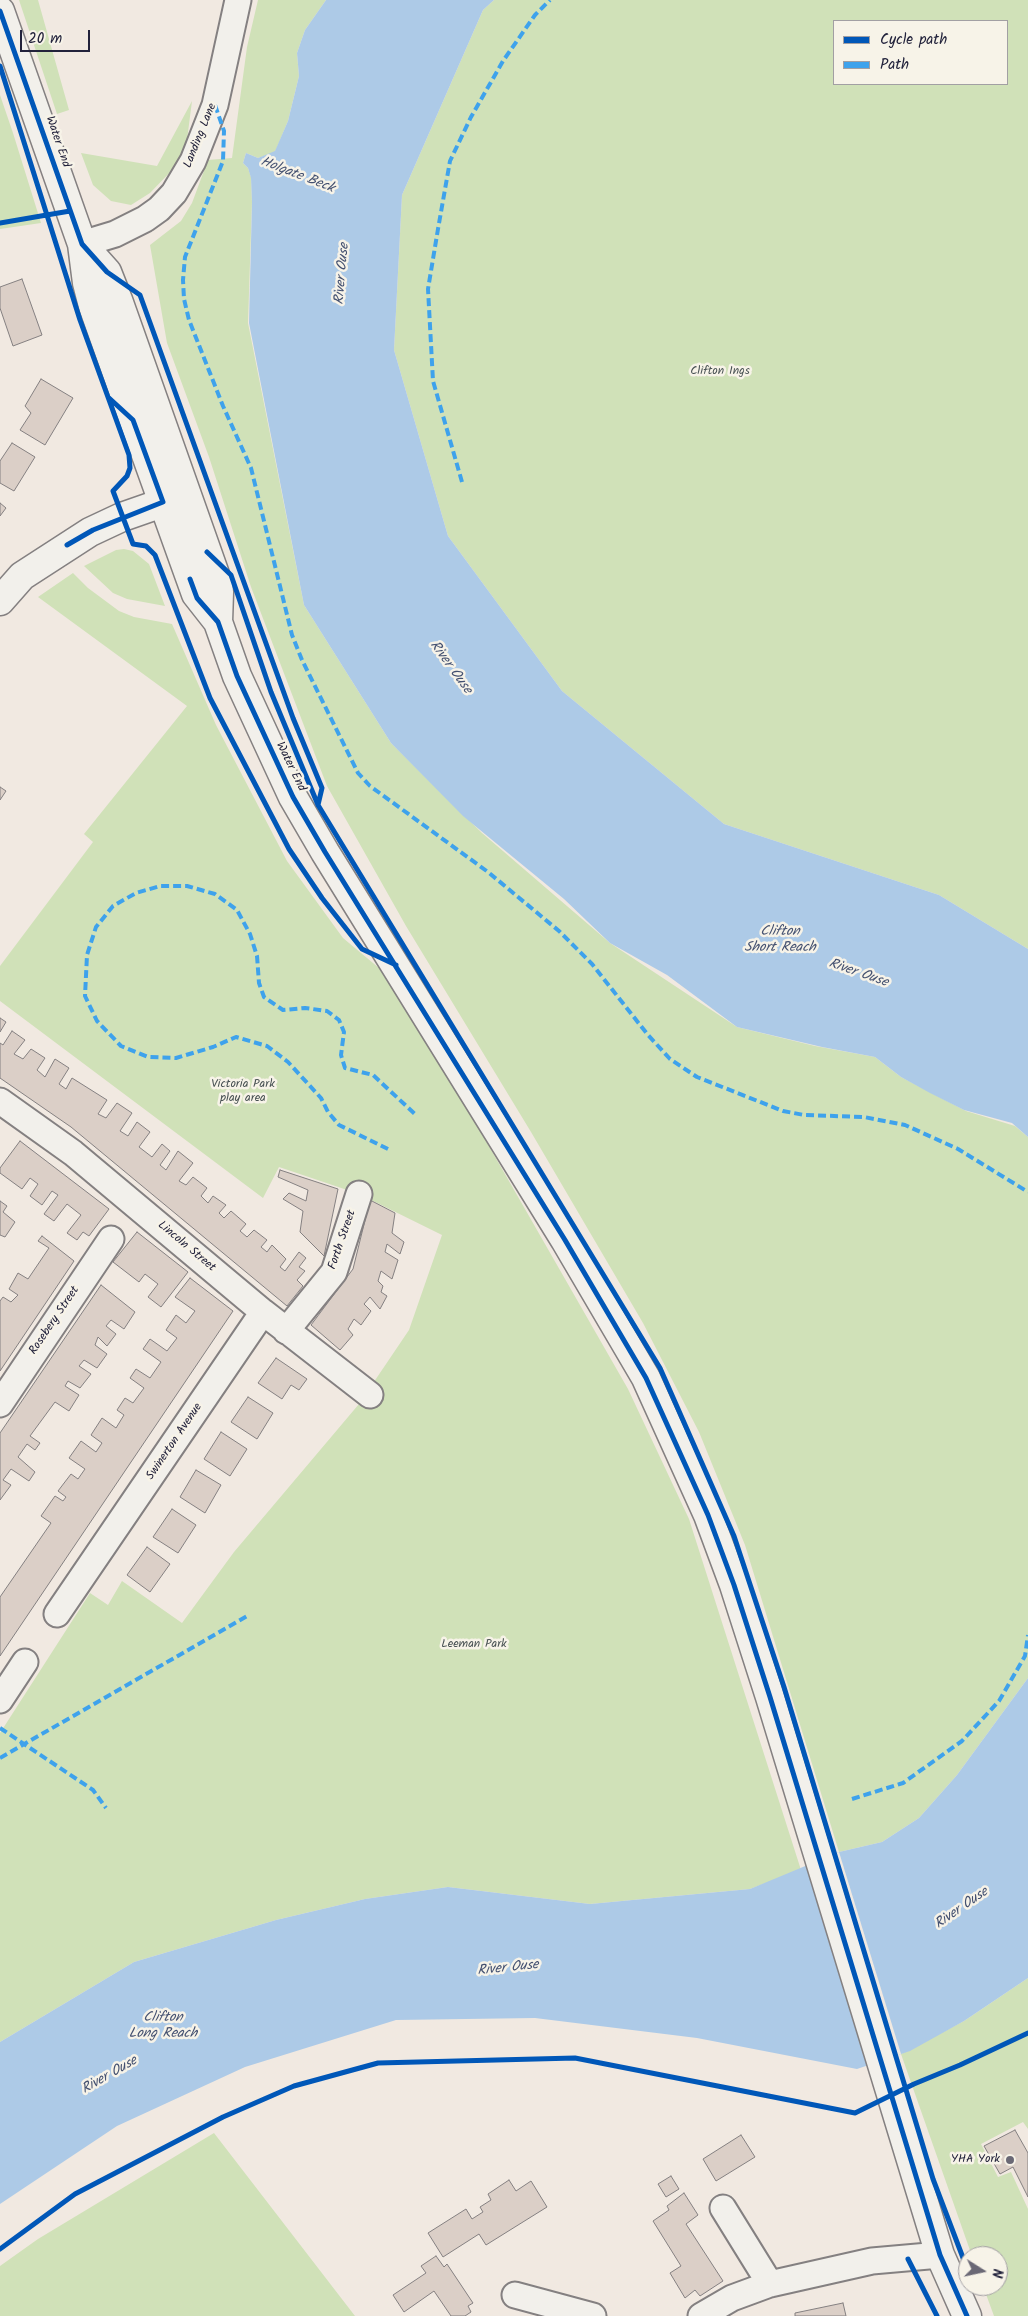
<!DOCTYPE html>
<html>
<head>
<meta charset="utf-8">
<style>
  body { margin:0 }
  #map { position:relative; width:1028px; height:2316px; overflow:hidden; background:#f1e9e1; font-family:Kalam,sans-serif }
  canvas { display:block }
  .legend { position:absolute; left:833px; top:20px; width:175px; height:65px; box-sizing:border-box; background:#f7f3e8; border:1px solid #a29fa3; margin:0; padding:6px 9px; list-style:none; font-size:15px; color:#22223b }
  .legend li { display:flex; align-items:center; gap:10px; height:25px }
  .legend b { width:25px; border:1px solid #a29fa3 }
  .north { position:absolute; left:958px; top:2246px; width:50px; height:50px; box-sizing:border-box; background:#f7f3e8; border:1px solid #a29fa3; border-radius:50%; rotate:100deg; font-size:14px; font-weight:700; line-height:20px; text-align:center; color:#22223b }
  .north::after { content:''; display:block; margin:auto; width:18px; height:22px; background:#6a6875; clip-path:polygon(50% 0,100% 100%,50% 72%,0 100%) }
  .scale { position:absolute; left:20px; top:30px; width:70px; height:22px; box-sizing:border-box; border:2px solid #22223b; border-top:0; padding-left:6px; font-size:15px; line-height:18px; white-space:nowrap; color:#22223b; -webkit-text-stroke:4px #f7f3e8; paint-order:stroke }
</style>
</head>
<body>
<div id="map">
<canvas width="1028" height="2316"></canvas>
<ul class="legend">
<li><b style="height:6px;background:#0057b8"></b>Cycle path</li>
<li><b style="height:6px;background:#3ea2ec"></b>Path</li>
</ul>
<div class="north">N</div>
<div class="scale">20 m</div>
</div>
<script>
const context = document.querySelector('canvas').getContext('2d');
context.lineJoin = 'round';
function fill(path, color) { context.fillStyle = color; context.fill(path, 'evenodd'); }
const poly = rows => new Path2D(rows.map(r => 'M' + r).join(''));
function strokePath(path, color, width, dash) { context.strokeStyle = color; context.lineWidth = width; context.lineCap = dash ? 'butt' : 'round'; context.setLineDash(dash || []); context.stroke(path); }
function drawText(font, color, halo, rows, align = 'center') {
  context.font = font + ' Kalam,sans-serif'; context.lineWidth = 5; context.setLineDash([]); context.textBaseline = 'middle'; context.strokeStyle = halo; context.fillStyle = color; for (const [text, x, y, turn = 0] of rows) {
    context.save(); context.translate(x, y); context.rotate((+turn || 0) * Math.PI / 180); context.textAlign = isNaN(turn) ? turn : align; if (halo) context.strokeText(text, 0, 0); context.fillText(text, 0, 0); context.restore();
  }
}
fill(poly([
  [19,0,38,0,69,110,57,114],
  [258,0,326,0,305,30,297,53,299,76,288,121,275,152,258,158,246,153,243,163,248,168,251,177,252,202,248,323,304,605,391,743,482,833,610,943,737,1027,815,1046,875,1057,901,1077,966,1111,1015,1126,1028,1137,1028,1678,957,1775,919,1818,882,1842,839,1852,745,1545,699,1432,643,1323,531,1132,406,926,327,786,251,587,209,457,167,343,150,245,181,221,192,203,208,160,232,158,247,47],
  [494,0,1028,0,1028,949,939,895,724,824,562,691,448,536,394,350,402,195,483,10],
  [834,21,1007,21,1007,84,834,84],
  [0,95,13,133,41,223,0,229],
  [192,101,187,140,178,164,150,193,131,205,111,201,93,185,81,153,157,166],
  [124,549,133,551,149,564,165,606,127,599,113,593,84,566,116,550],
  [73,573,88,588,119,611,134,617,172,624,216,725,287,861,343,938,379,968,454,1085,628,1389,689,1519,801,1870,750,1889,590,1904,448,1887,365,1899,276,1920,134,1962,0,2042,0,1733,90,1593,108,1605,122,1581,182,1623,234,1552,359,1404,409,1330,442,1235,359,1194,279,1167,263,1198,0,1001,0,966,93,842,84,834,187,706,38,597],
  [1028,1978,1028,2129,1023,2122,981,2144,998,2177,1011,2172,1028,2209,1028,2316,994,2316,983,2286,998,2286,998,2256,972,2256,901,2054,964,2021],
  [214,2133,355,2316,0,2316,0,2266,38,2239]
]), '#d0e1b8');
fill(poly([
  [326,0,494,0,483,10,402,195,394,350,448,536,562,691,724,824,939,895,1028,949,1028,1137,1012,1123,964,1110,930,1093,901,1077,875,1057,822,1047,737,1027,667,975,610,943,564,899,463,816,391,743,304,605,249,323,252,202,251,178,248,168,243,163,246,153,258,158,275,151,288,121,299,76,297,53,305,30],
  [1028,1678,1028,1978,964,2021,910,2051,857,2069,697,2038,535,2018,396,2020,245,2067,117,2126,0,2204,0,2042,134,1962,276,1920,365,1899,448,1887,590,1904,750,1889,839,1852,882,1842,919,1818,957,1775]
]), '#adcae7');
fill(poly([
  [839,1852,901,2054,871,2065,808,1866]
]), '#f1e9e1');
const building = poly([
  [22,279,42,335,13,346,0,308,0,287,22,279],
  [41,379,73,398,45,445,20,430,31,413,25,406,41,379],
  [12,443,35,457,14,491,0,483,0,461,12,443],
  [0,503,6,508,0,516,0,503],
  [0,787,6,791,0,800,0,787],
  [0,1018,6,1022,0,1032,0,1018],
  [12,1031,25,1040,14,1054,23,1059,31,1049,45,1058,37,1070,45,1077,55,1059,69,1068,59,1084,66,1089,72,1078,107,1100,98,1114,106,1118,117,1103,132,1113,120,1131,128,1136,137,1122,150,1132,139,1147,152,1157,162,1144,170,1151,160,1165,166,1170,178,1151,193,1163,179,1181,186,1185,193,1177,207,1188,201,1196,208,1203,213,1196,226,1205,219,1213,224,1218,231,1211,246,1224,240,1231,247,1237,254,1230,267,1240,261,1247,267,1252,272,1245,286,1259,280,1267,285,1271,299,1252,306,1258,299,1267,305,1271,297,1280,303,1286,287,1306,71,1127,0,1078,0,1043,3,1045,12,1031],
  [20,1141,109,1209,89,1236,83,1232,77,1240,67,1233,81,1215,67,1204,54,1221,44,1214,58,1195,52,1191,42,1205,30,1196,38,1184,30,1178,22,1189,0,1173,0,1168,20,1141],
  [280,1170,338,1189,324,1256,300,1232,303,1211,283,1199,289,1193,306,1201,308,1190,278,1177,280,1170],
  [370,1200,395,1213,392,1233,404,1242,400,1254,387,1244,385,1252,398,1260,392,1279,381,1271,378,1281,383,1286,381,1292,387,1296,380,1309,370,1297,364,1304,371,1311,361,1325,354,1319,348,1329,353,1335,340,1350,311,1325,353,1269,370,1200],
  [0,1201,7,1206,3,1212,15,1222,5,1237,0,1235,0,1201],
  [137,1232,188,1272,161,1307,148,1297,158,1284,145,1274,139,1282,113,1262,137,1232],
  [42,1236,74,1261,0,1371,0,1301,3,1297,11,1302,18,1295,9,1289,18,1273,28,1279,49,1248,38,1241,42,1236],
  [190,1278,233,1311,0,1656,0,1597,51,1523,41,1516,55,1496,63,1501,66,1497,58,1491,71,1474,78,1479,85,1469,69,1458,81,1441,96,1452,102,1443,91,1435,102,1418,116,1428,124,1415,117,1410,125,1398,133,1403,144,1388,130,1378,136,1369,150,1378,161,1362,143,1349,150,1339,167,1351,177,1338,166,1330,176,1315,186,1323,195,1311,175,1297,190,1278],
  [101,1285,135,1312,124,1329,111,1320,106,1326,116,1334,107,1346,98,1337,95,1345,107,1354,97,1368,84,1360,79,1366,91,1374,80,1388,68,1381,65,1386,79,1395,69,1411,55,1402,30,1436,40,1443,35,1450,27,1444,18,1457,35,1472,29,1481,11,1469,3,1480,11,1485,0,1500,0,1433,101,1285],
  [276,1358,307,1379,299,1390,291,1385,282,1399,258,1383,276,1358],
  [248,1397,273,1413,257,1439,231,1422,248,1397],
  [221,1432,247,1449,230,1476,204,1459,221,1432],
  [196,1470,221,1485,205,1513,180,1497,196,1470],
  [172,1509,196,1525,178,1553,153,1537,172,1509],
  [147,1547,170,1564,150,1592,127,1575,147,1547],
  [1015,2130,1028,2153,1028,2197,1013,2167,1000,2174,984,2146,1015,2130],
  [741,2135,755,2157,716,2181,703,2159,741,2135],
  [671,2176,679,2189,666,2197,658,2184,671,2176],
  [509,2180,516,2191,531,2181,547,2207,486,2245,479,2234,443,2257,428,2233,466,2209,472,2219,483,2212,480,2207,491,2200,488,2194,509,2180],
  [684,2193,698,2215,686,2224,723,2281,700,2296,695,2290,685,2298,670,2273,681,2266,653,2221,669,2210,667,2206,684,2193],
  [436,2256,444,2267,447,2264,473,2303,468,2306,471,2312,465,2316,451,2316,434,2291,404,2312,393,2295,426,2273,421,2266,436,2256],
  [843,2303,846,2316,795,2316,795,2313,843,2303]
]);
fill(building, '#dbcfc7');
strokePath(building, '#848081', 1);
const street = poly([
  [82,244,115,234,145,219,159,209,174,193,193,161,215,105,238,0],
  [0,1101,73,1153,263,1312,370,1395],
  [286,1331,334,1272,359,1194],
  [0,1404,111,1239],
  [57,1614,263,1312],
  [0,1700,25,1662],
  [723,2208,770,2284],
  [515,2295,593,2316],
  [701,2316,732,2298,770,2284,872,2261,940,2255]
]);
const secondary = poly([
  [0,601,22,576,90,532,122,517,185,495]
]);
const primary = poly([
  [0,11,82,244,87,283,93,306,145,452,196,594,218,622],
  [82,244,107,272,118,300,218,583,219,592,218,622,237,676,293,797,325,852,565,1240,646,1378,708,1515,734,1585,770,1697,940,2255,967,2316]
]);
strokePath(street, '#848081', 29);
strokePath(secondary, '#848081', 31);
strokePath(primary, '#848081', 31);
strokePath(street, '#f2f0eb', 25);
strokePath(secondary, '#f2f0eb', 28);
strokePath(primary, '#f2f0eb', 28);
strokePath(poly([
  [215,105,224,131,223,161,185,257,183,280,184,299,189,320,223,406,251,468,292,635,302,660,358,773,370,786,488,872,559,931,592,964,648,1035,670,1059,697,1077,783,1111,804,1115,864,1117,905,1125,958,1149,1028,1192],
  [462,482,433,381,428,289,438,229,450,161,471,117,503,61,535,15,550,0],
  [388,1149,339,1125,328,1112,321,1098,288,1062,267,1046,236,1037,213,1047,176,1058,148,1057,121,1046,97,1021,85,996,87,955,96,927,113,906,136,893,160,886,187,886,215,894,237,910,250,934,257,956,259,983,264,997,283,1010,305,1008,327,1011,339,1020,344,1032,341,1055,345,1068,373,1075,417,1116],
  [0,1728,93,1790,106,1808],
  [0,1758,249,1615],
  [852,1799,903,1783,962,1741,999,1701,1025,1656,1028,1635]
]), '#3ea2ec', 4, [8, 4]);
strokePath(poly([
  [0,11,82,244,107,272,140,295,293,718,322,788,318,805],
  [0,66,80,320,129,455,130,468,127,476,113,491,133,544,146,546,155,555,210,698,289,849,322,898,362,949,396,965],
  [0,223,70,211],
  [67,545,93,530,163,502,133,420,109,398],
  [207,552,231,575,271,692,318,805,660,1368,734,1536,784,1687,933,2179,968,2271],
  [190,579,197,598,218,622,237,676,293,797,325,852,565,1240,646,1378,708,1515,734,1585,770,1697,940,2255,967,2316],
  [0,2249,75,2194,223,2117,294,2086,378,2063,575,2058,855,2113,914,2084,960,2065,1028,2033],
  [908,2259,937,2316]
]), '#0057b8', 5);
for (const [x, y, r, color] of [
  [1010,2160,5,"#6a6875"]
]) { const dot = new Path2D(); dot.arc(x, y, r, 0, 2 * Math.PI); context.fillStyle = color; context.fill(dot); strokePath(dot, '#f7f3e8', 2); }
drawText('12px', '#22223b', '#f7f3e8', [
  ["Landing Lane",201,136,-68],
  ["Water End",57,142,71],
  ["Water End",290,767,64],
  ["Forth Street",343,1240,-71],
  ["Lincoln Street",186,1247,40],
  ["Rosebery Street",55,1321,-56],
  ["Swinerton Avenue",175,1442,-56]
]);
drawText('12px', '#475052', '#f7f3e8', [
  ["Clifton Ings",720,372],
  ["Victoria Park",243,1085],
  ["play area",243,1099],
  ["Leeman Park",474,1645]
]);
drawText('12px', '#22223b', '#f7f3e8', [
  ["YHA York",1000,2160]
], 'right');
drawText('italic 14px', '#435070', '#f7f3e8', [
  ["Holgate Beck",297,176,21],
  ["River Ouse",343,274,-85],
  ["River Ouse",450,668,54],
  ["Clifton",780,933],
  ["Short Reach",780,949],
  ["River Ouse",858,974,19],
  ["River Ouse",962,1909,-35],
  ["River Ouse",508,1969,-6],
  ["Clifton",163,2019],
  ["Long Reach",163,2035],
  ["River Ouse",110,2076,-30]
]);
</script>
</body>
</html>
